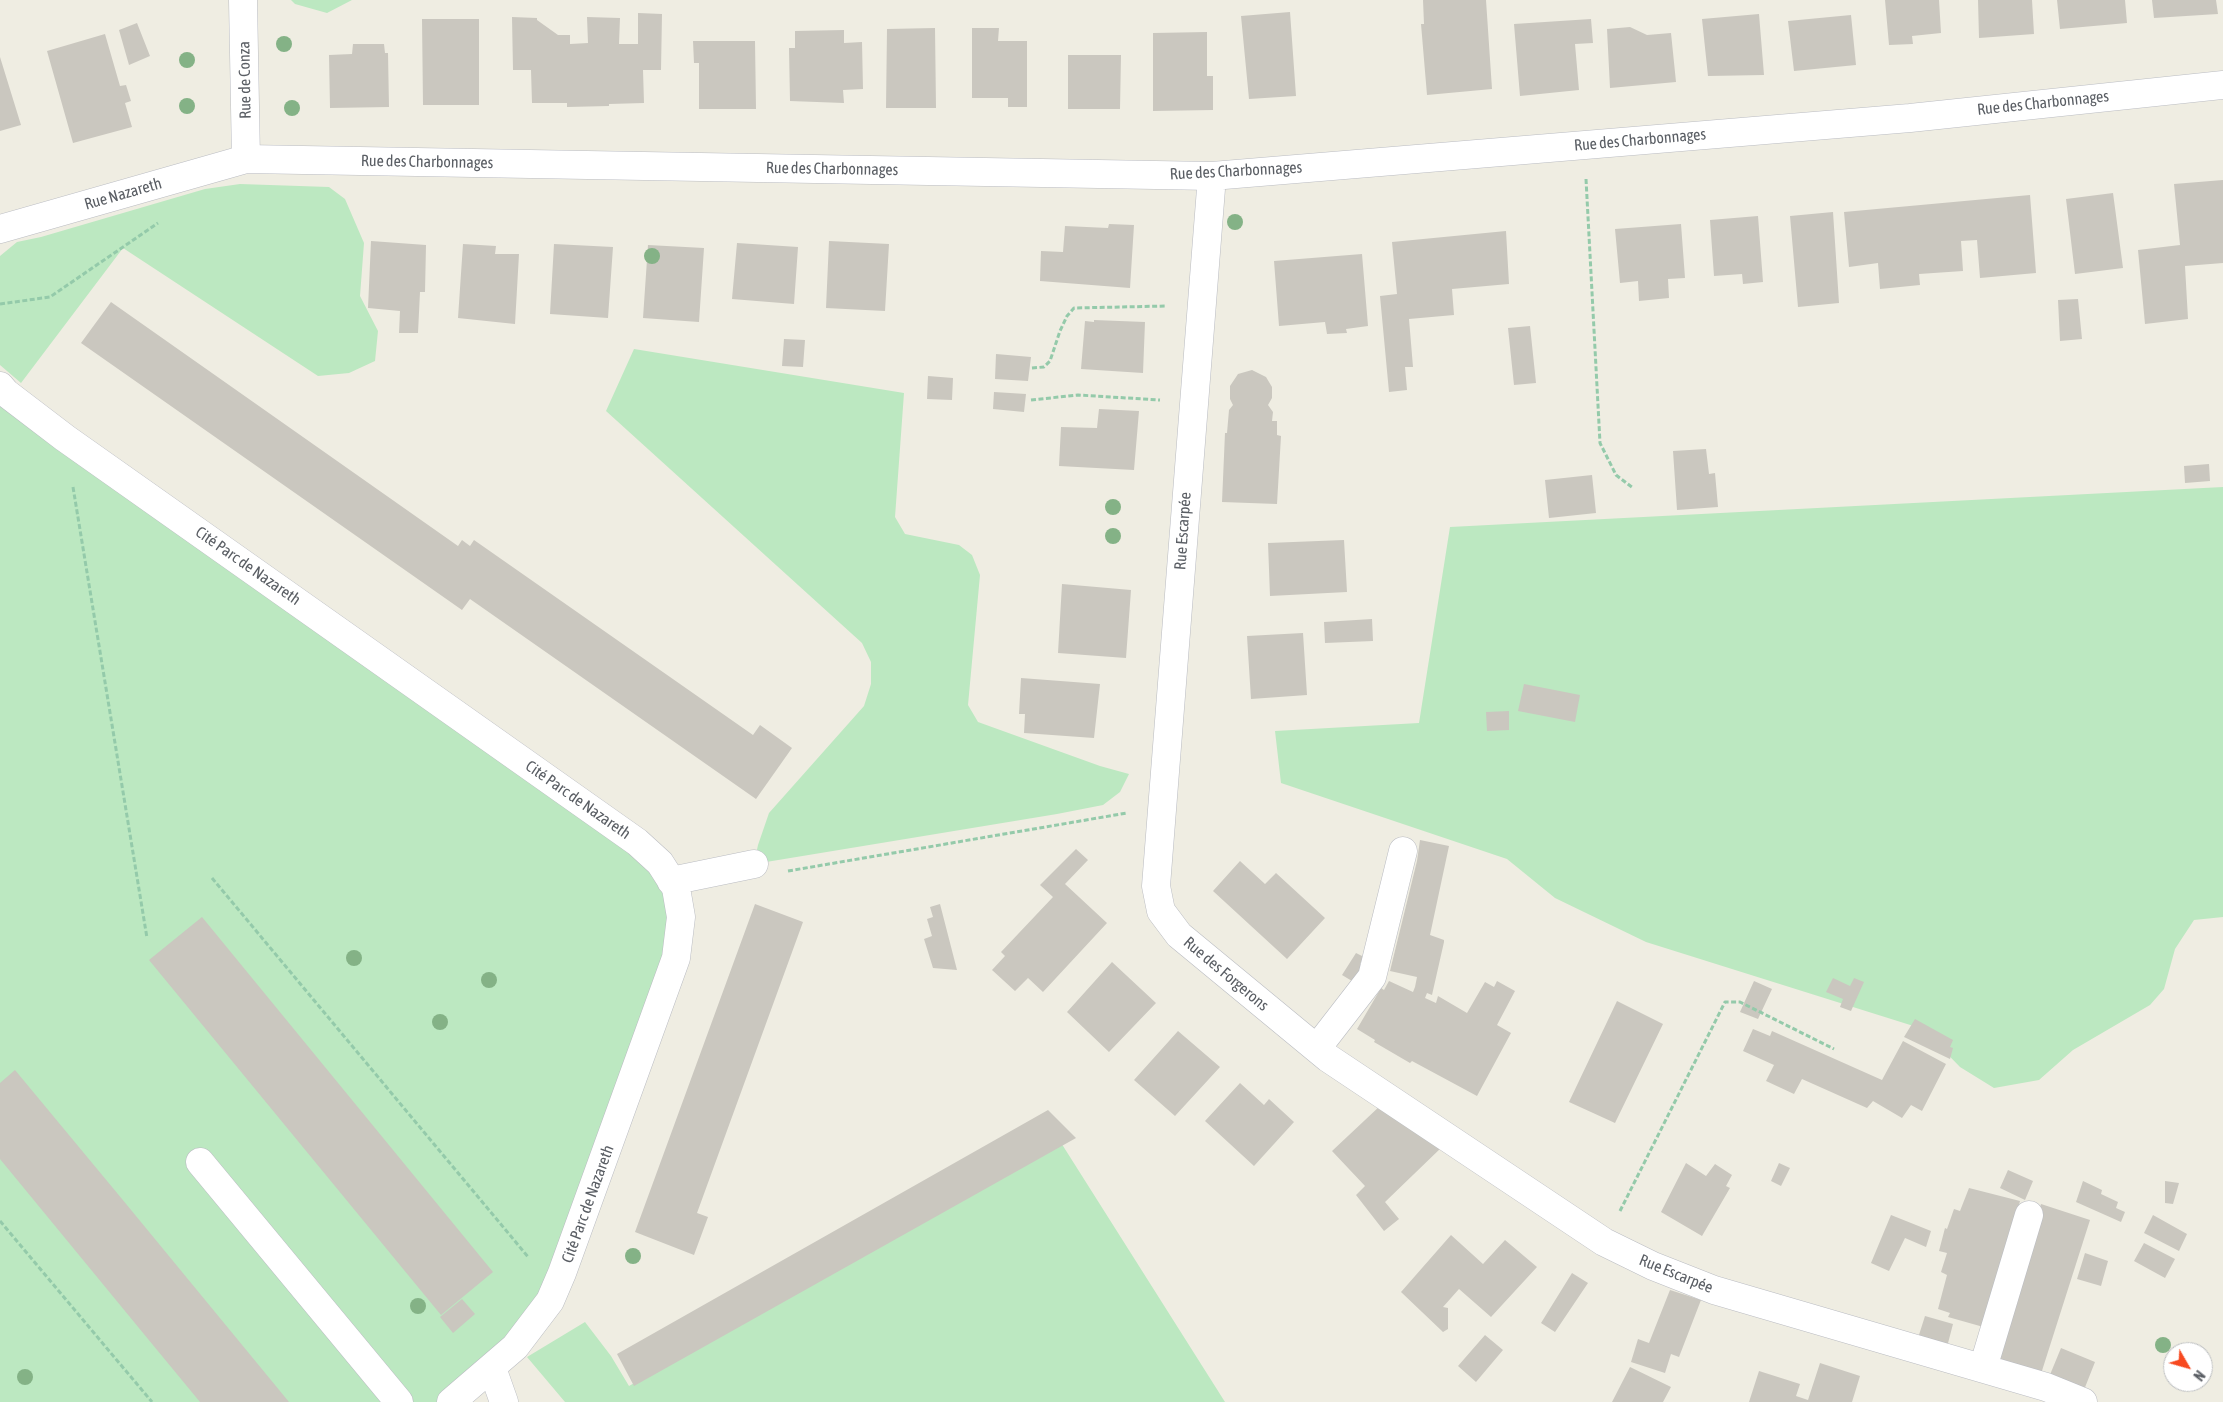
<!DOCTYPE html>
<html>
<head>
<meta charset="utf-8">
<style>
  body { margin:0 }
  #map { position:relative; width:2223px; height:1402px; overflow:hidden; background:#efede2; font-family:"Asap Condensed",sans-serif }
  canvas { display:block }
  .north { position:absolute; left:2163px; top:1342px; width:50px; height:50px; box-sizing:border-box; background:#fff; border:1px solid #bdbfc1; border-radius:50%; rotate:128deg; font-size:14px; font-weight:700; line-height:20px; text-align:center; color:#5a5e64 }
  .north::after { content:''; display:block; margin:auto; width:18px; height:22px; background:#f7491f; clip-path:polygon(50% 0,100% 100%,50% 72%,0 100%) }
</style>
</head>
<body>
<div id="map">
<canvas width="2223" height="1402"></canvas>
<div class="north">N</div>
</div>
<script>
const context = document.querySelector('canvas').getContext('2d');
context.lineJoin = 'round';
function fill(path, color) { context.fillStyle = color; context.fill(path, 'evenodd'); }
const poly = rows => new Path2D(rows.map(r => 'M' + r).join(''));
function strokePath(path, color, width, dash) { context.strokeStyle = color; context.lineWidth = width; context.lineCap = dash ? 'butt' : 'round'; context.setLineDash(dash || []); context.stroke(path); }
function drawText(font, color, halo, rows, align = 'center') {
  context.font = font + ' "Asap Condensed",sans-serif'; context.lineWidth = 4; context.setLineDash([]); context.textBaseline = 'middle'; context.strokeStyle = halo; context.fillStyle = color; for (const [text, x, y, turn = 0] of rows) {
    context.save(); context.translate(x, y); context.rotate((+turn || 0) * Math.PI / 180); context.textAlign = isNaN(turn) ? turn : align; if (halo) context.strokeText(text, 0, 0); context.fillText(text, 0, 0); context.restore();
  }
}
fill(poly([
  [291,0,352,0,327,13,295,4],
  [240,184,329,187,345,199,364,243,360,296,378,331,375,361,349,373,318,376,123,248,21,383,0,365,0,256,17,242,41,237,205,189],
  [634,349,904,393,895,517,905,534,959,545,972,555,980,575,968,705,978,722,1100,766,1129,774,1120,792,1103,805,1057,814,754,864,758,845,769,813,864,706,871,684,871,662,862,643,606,411],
  [0,393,660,854,678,932,531,1322,437,1402,0,1402],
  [2223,487,2223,917,2194,920,2175,949,2164,989,2150,1005,2073,1050,2039,1080,1994,1088,1960,1067,1923,1029,1646,942,1555,898,1507,859,1281,783,1275,731,1419,723,1450,527],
  [1058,1138,1225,1402,565,1402,527,1357,585,1322,611,1356,629,1386,1031,1155]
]), '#bce8c1');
fill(poly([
  [1423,0,1486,0,1492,89,1427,95,1421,24,1424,24],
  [1885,0,1939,0,1941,33,1912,36,1913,44,1889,45],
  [1978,0,2032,0,2034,34,1979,38],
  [2057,0,2125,0,2127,23,2060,29],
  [2152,0,2216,0,2218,14,2154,18],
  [1290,12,1296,96,1249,99,1241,16],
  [638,13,662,14,661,70,643,70,644,103,609,104,609,106,567,107,567,103,532,103,531,70,513,70,512,17,537,18,537,20,558,35,570,35,570,44,588,43,587,17,620,18,619,44,638,44],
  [1759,14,1764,75,1708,76,1702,19],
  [1851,15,1856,65,1794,71,1788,21],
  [422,19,479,19,479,105,423,105],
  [1591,19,1593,43,1575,44,1579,90,1520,96,1514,24],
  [137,23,150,56,129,65,119,30],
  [1630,27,1647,35,1671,33,1676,82,1610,88,1607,29],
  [935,28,936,108,886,108,887,29],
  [972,28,999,28,998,41,1027,41,1027,107,1008,107,1008,98,972,98],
  [844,30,844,43,862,42,863,89,843,90,844,103,790,101,789,48,795,48,795,31],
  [1207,32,1207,76,1213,76,1213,110,1153,111,1153,33],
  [105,34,120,86,126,85,131,101,125,103,132,127,73,143,47,51],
  [693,41,755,41,756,109,699,109,699,63,694,63],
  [353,44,384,44,385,53,388,53,389,107,330,108,329,55,352,54],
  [1068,55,1121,55,1120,109,1068,109],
  [0,57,21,125,0,131],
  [2223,180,2223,263,2185,266,2188,319,2145,324,2138,250,2180,245,2174,184],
  [2113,193,2123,268,2075,274,2066,199],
  [2030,195,2036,273,1980,278,1977,240,1961,241,1963,271,1919,274,1920,285,1880,289,1878,263,1849,267,1844,212],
  [1833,212,1839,303,1798,307,1790,216],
  [1758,216,1763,282,1743,284,1742,274,1714,276,1710,220],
  [1109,224,1134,225,1130,288,1040,281,1041,251,1063,252,1065,226,1108,228],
  [1681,224,1685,278,1668,279,1669,298,1639,301,1638,281,1620,283,1615,229],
  [1506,231,1509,284,1452,289,1454,315,1409,319,1413,367,1405,367,1407,390,1389,392,1380,296,1397,294,1392,242],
  [371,241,426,245,425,292,420,292,418,333,399,333,400,311,368,308],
  [829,241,889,244,885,311,826,308],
  [737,243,798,247,794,304,732,299],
  [463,244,496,246,495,254,519,254,515,324,458,318],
  [554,244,613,247,608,318,550,314],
  [648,245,704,248,699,322,643,318],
  [1362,254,1368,326,1346,329,1347,333,1327,334,1325,322,1279,326,1274,261],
  [2078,299,2082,339,2060,341,2058,300],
  [111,302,458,546,462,540,470,546,474,540,753,735,760,725,792,748,756,799,470,599,462,610,81,343],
  [1094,320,1145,322,1143,373,1081,369,1085,321,1094,322],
  [1530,326,1536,383,1514,385,1508,328],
  [784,339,805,340,803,367,782,366],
  [996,354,1031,357,1028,381,995,379],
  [1252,370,1266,377,1272,387,1272,398,1268,405,1273,412,1272,421,1277,421,1277,435,1281,436,1277,504,1222,502,1225,433,1227,433,1229,410,1233,405,1230,399,1230,386,1238,374],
  [928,376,953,378,952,400,927,399],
  [994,392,1026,394,1024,412,993,409],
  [1099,409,1139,411,1134,470,1059,466,1061,427,1097,428],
  [1706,449,1709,474,1715,473,1718,507,1677,510,1673,451],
  [2209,464,2210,481,2185,483,2184,466],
  [1592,475,1596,513,1549,518,1545,480],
  [1344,540,1347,592,1270,596,1268,543],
  [1062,584,1131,590,1126,658,1058,653],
  [1372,619,1373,641,1325,643,1324,622],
  [1303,633,1307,695,1251,699,1247,636],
  [1021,678,1100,684,1094,738,1024,733,1025,714,1019,714],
  [1524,684,1580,695,1575,722,1518,711],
  [1509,711,1509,730,1487,731,1486,712],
  [1420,840,1449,846,1430,935,1444,940,1444,942,1432,995,1427,993,1425,998,1436,1003,1438,996,1467,1013,1485,982,1494,987,1497,981,1515,991,1497,1025,1511,1033,1477,1096,1412,1061,1410,1063,1374,1042,1375,1040,1357,1029,1381,988,1384,990,1389,981,1413,992,1415,987,1417,977,1390,971,1417,861],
  [1076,849,1088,860,1065,884,1107,923,1043,992,1028,978,1015,991,992,970,1005,956,1001,952,1053,897,1040,885],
  [1240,861,1265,884,1276,873,1325,918,1287,959,1213,891],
  [755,904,803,922,697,1213,708,1217,694,1255,635,1232],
  [940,904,957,970,933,968,924,939,932,936,927,919,933,917,930,907],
  [202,917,493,1272,441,1315,149,960],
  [1356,953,1364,957,1360,964,1367,969,1357,984,1342,975],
  [1112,962,1156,1003,1109,1052,1067,1012],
  [1833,978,1850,986,1854,978,1864,982,1851,1011,1840,1007,1843,999,1826,992],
  [1754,981,1772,989,1758,1019,1740,1012],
  [1617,1001,1663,1024,1615,1123,1569,1102],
  [1915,1019,1953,1040,1950,1047,1953,1048,1950,1059,1904,1037],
  [1753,1029,1770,1036,1772,1031,1882,1080,1903,1041,1946,1064,1922,1111,1911,1105,1902,1118,1873,1101,1867,1108,1802,1079,1794,1094,1766,1081,1774,1065,1743,1051],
  [1178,1031,1220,1067,1175,1116,1134,1080],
  [15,1070,122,1199,289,1402,200,1402,148,1339,0,1159,0,1083],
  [1240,1083,1264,1105,1269,1099,1294,1122,1254,1166,1205,1121],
  [1381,1105,1442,1147,1385,1202,1399,1219,1384,1231,1356,1195,1365,1186,1332,1151],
  [1048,1110,1076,1138,634,1386,617,1354],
  [1686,1163,1706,1176,1715,1164,1732,1175,1726,1186,1730,1188,1702,1236,1661,1212],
  [1779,1163,1790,1168,1781,1186,1771,1181],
  [2008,1170,2033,1181,2025,1200,2000,1188],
  [2083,1181,2102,1190,2101,1194,2118,1202,2116,1208,2125,1212,2121,1222,2076,1202],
  [2165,1181,2179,1183,2173,1204,2165,1203],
  [1969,1188,2020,1201,1987,1328,1948,1317,1950,1313,1938,1309,1947,1275,1941,1272,1947,1253,1939,1251,1945,1228,1947,1229,1954,1209,1960,1211],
  [2041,1204,2090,1220,2040,1377,1993,1362],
  [1891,1215,1931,1231,1926,1247,1905,1238,1889,1271,1871,1263],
  [2153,1215,2187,1234,2179,1251,2144,1233],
  [1451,1235,1483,1264,1505,1240,1537,1267,1491,1317,1459,1289,1443,1307,1448,1308,1448,1329,1443,1332,1401,1292],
  [2144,1243,2175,1259,2165,1278,2134,1261],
  [2085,1253,2108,1261,2101,1286,2077,1279],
  [1572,1273,1588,1283,1555,1332,1541,1323],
  [1670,1290,1701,1300,1679,1357,1671,1354,1665,1373,1631,1362,1638,1339,1649,1343],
  [462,1299,475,1314,453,1333,440,1317],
  [1925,1316,1953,1324,1947,1347,1918,1338],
  [1485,1335,1503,1350,1476,1382,1458,1366],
  [2061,1348,2095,1362,2082,1395,2047,1382],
  [1820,1363,1860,1376,1852,1402,1749,1402,1759,1371,1800,1384,1796,1396,1808,1400],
  [1630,1367,1671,1387,1663,1402,1612,1402]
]), '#cac7bf');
const minor = poly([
  [243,0,246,159],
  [1212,176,1156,886,1161,911,1179,935,1328,1058,1604,1242,1653,1266,1714,1290,2046,1387,2083,1402],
  [0,229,246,159,1212,176,1910,118,2223,85],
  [0,386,6,393,65,438,637,842,660,863,676,888,681,917,676,958,562,1273,550,1301,515,1347,451,1402],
  [671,881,754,864],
  [1317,1048,1372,977,1403,851],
  [200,1162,399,1402],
  [492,1368,504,1402],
  [1983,1368,2029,1215]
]);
strokePath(minor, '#babcc2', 29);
strokePath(poly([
  [1586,179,1600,443,1616,475,1633,488],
  [0,304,50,297,158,223],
  [1032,368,1044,367,1050,361,1060,331,1067,316,1074,308,1167,306],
  [1031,400,1078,395,1160,400],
  [73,487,147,938],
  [788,871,1127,813],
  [212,878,529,1258],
  [1620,1211,1725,1002,1740,1002,1834,1049],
  [0,1221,152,1402]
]), '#94caaa', 3, [5, 2.5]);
strokePath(minor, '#fff', 28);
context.fillStyle = '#84b286';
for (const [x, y] of [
  [284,44],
  [187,60],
  [187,106],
  [292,108],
  [1235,222],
  [652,256],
  [1113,507],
  [1113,536],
  [354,958],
  [489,980],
  [440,1022],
  [633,1256],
  [418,1306],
  [2163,1345],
  [25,1377]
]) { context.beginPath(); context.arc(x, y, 8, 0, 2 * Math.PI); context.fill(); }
drawText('16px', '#5a5e64', '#fff', [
  ["Rue de Conza",245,80,-91],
  ["Rue des Charbonnages",2043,103,-6],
  ["Rue des Charbonnages",1640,140,-5],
  ["Rue des Charbonnages",427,162,1],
  ["Rue des Charbonnages",832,169,1],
  ["Rue des Charbonnages",1236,171,-3],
  ["Rue Nazareth",123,194,-16],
  ["Rue Escarpée",1183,531,-86],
  ["Cité Parc de Nazareth",248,566,35],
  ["Cité Parc de Nazareth",578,800,35],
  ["Rue des Forgerons",1226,974,40],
  ["Cité Parc de Nazareth",588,1204,-70],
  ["Rue Escarpée",1676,1274,22]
]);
</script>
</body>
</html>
